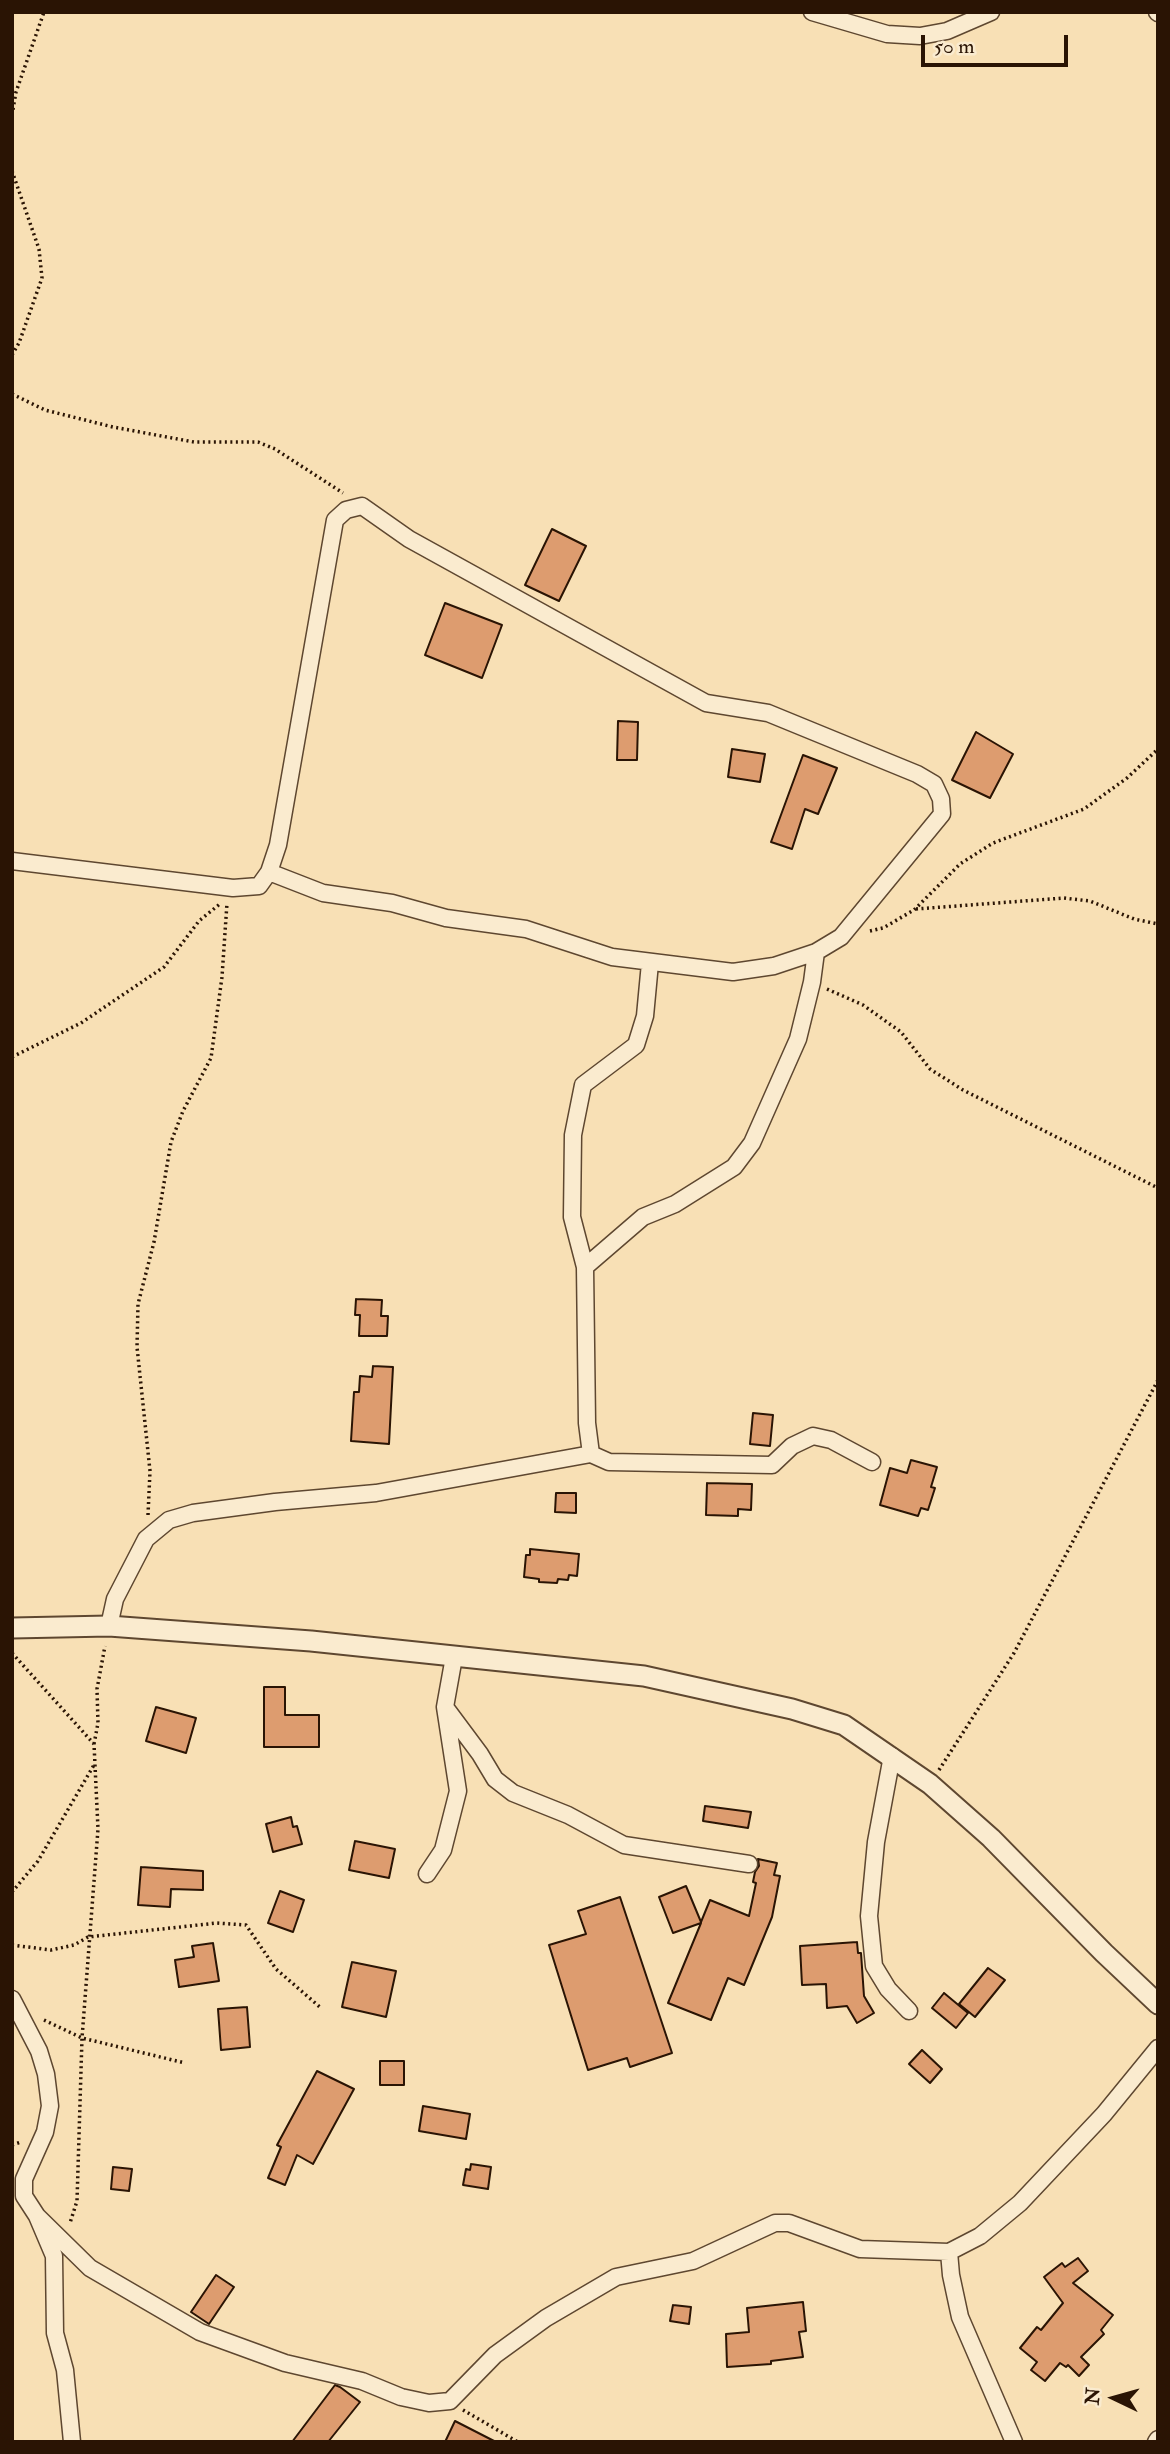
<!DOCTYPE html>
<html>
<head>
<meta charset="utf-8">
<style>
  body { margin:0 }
  #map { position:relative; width:1170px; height:2454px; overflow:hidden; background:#f8e0b5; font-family:"IM FELL Double Pica",serif }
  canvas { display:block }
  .frame { position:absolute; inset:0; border:14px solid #2a1404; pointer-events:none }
  .north { position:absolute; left:1079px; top:2363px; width:70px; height:70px; -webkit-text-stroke:5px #faebcf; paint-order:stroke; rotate:275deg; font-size:19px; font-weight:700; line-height:28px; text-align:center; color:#2a1404 }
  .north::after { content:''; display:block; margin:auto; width:24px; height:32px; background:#2a1404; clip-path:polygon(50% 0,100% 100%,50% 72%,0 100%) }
  .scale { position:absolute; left:921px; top:35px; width:147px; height:32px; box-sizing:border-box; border:4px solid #2a1404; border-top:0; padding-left:9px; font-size:21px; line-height:24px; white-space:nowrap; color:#2a1404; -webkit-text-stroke:5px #faebcf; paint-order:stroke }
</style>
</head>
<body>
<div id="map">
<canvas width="1170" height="2454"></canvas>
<div class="frame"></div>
<div class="north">N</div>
<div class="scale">50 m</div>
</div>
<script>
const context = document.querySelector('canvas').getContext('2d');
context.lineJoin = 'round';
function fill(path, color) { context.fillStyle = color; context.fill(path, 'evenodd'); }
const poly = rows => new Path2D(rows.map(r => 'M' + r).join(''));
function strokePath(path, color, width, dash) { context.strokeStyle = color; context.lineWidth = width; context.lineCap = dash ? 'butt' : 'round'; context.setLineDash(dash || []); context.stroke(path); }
const building = poly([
  [552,529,586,546,559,601,525,585,552,529],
  [445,603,502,625,482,678,425,655,445,603],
  [618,721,638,722,637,760,617,760,618,721],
  [976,732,1013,754,990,798,952,780,976,732],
  [732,749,765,754,760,782,728,777,732,749],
  [803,755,837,768,818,814,805,809,792,849,771,842,803,755],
  [356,1299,382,1300,381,1316,388,1316,387,1336,359,1336,360,1315,355,1315,356,1299],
  [373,1366,393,1367,389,1444,351,1441,354,1392,359,1392,360,1376,372,1377,373,1366],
  [753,1413,773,1415,770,1446,750,1444,753,1413],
  [911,1460,937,1467,931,1487,935,1488,928,1510,921,1508,918,1516,880,1505,890,1468,907,1473,911,1460],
  [707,1483,752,1484,751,1510,738,1509,738,1516,706,1515,707,1483],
  [556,1493,576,1493,576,1513,555,1512,556,1493],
  [530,1549,579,1554,577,1576,569,1575,568,1580,558,1579,557,1583,539,1582,539,1579,524,1577,526,1555,530,1555,530,1549],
  [264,1687,285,1687,285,1715,319,1715,319,1747,264,1747,264,1687],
  [156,1707,196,1718,186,1753,146,1741,156,1707],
  [705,1806,751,1812,748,1828,703,1821,705,1806],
  [291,1817,293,1827,297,1826,302,1844,273,1852,266,1824,291,1817],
  [355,1841,395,1849,389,1878,349,1870,355,1841],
  [758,1859,777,1863,774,1875,780,1876,772,1917,744,1985,728,1978,711,2020,668,2003,701,1923,673,1933,659,1897,686,1886,701,1922,710,1900,749,1916,756,1883,753,1882,755,1872,759,1866,758,1859],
  [141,1867,203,1871,203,1890,171,1889,170,1907,138,1905,141,1867],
  [280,1891,304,1900,293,1932,268,1923,280,1891],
  [620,1897,672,2053,630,2067,627,2058,588,2070,549,1945,586,1934,578,1911,620,1897],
  [857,1942,858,1953,861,1953,864,1996,874,2013,857,2023,847,2006,827,2008,826,1984,802,1985,800,1946,857,1942],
  [213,1943,219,1981,179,1987,175,1960,194,1957,192,1946,213,1943],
  [352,1962,396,1971,386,2017,342,2007,352,1962],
  [988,1968,1005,1980,975,2017,959,2004,988,1968],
  [944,1993,968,2013,956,2028,932,2008,944,1993],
  [247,2007,250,2047,221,2050,218,2009,247,2007],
  [922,2050,942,2069,930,2083,909,2064,922,2050],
  [380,2061,404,2061,404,2085,380,2085,380,2061],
  [317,2071,354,2089,313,2164,297,2155,285,2185,268,2178,281,2147,277,2145,317,2071],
  [423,2106,470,2114,466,2139,419,2131,423,2106],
  [471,2164,491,2167,488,2189,463,2185,466,2169,470,2170,471,2164],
  [113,2167,132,2169,129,2191,111,2189,113,2167],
  [1078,2258,1088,2271,1073,2283,1113,2315,1101,2330,1104,2334,1081,2357,1089,2365,1079,2376,1068,2365,1066,2367,1060,2363,1045,2381,1031,2370,1037,2362,1020,2348,1037,2327,1041,2330,1063,2303,1044,2277,1062,2263,1065,2267,1078,2258],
  [216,2275,234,2287,209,2324,191,2312,216,2275],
  [803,2302,806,2331,799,2332,803,2357,771,2361,771,2364,727,2367,726,2334,749,2332,747,2308,803,2302],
  [673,2305,691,2307,689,2324,670,2321,673,2305],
  [335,2385,340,2387,360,2402,328,2442,292,2442,335,2385],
  [455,2421,496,2442,445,2442,455,2421]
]);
fill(building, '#dd9c6f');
strokePath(building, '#2a1404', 2);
const minor = poly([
  [812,12,887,34,920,36,947,31,991,12],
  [1157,12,1158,13],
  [12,861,233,888,259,886,269,872,278,845,335,520,346,510,362,506,409,539,706,703,768,713,917,774,934,784,941,799,942,814,841,937,816,952,774,966,733,972,612,957,526,929,446,918,392,903,323,893,269,872],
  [816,952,812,982,798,1039,752,1143,734,1167,675,1204,643,1217,585,1267,587,1423,591,1454,609,1462,772,1465,792,1446,813,1436,831,1440,872,1462],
  [585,1267,572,1217,573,1135,583,1085,636,1045,645,1016,650,963],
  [109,1626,115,1599,146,1539,169,1520,193,1513,275,1502,376,1493,591,1454],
  [445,1707,480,1754,495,1779,513,1793,568,1815,624,1845,749,1864],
  [892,1756,876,1842,869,1916,874,1966,888,1989,909,2011],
  [427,1874,443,1850,458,1791,445,1707,454,1657],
  [12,1999,39,2051,46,2074,50,2106,45,2132,24,2179,24,2196,37,2216,54,2256,55,2333,65,2370,72,2442],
  [37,2216,90,2268,200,2332,285,2363,362,2381,401,2397,429,2403,450,2401,495,2355,546,2318,616,2277,693,2261,775,2223,789,2223,860,2249,949,2252,980,2236,1020,2203,1104,2114,1158,2048],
  [949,2252,951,2275,960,2317,1014,2442],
  [1156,2442,1158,2439]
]);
const tertiary = poly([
  [12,1628,109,1626,311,1641,644,1676,792,1709,844,1725,930,1784,991,1838,1104,1953,1158,2004]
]);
strokePath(minor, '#5e4730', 19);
strokePath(tertiary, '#5e4730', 23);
strokePath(poly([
  [12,115,16,92,44,12],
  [12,171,39,249,42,278,19,343,12,355],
  [12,394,45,410,113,427,194,442,258,442,275,449,343,493],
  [916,909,1064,898,1090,901,1134,919,1158,924],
  [870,931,883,928,914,910,960,864,993,843,1084,809,1127,778,1158,749],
  [827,989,863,1005,901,1032,930,1069,963,1090,1158,1188],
  [12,1057,81,1023,164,967,199,921,221,903],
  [148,1515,150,1471,137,1347,138,1304,154,1242,171,1142,183,1111,211,1058,222,977,227,903],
  [12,1653,94,1744,98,1829,82,2038,77,2201,70,2223],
  [94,1744,98,1723,97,1689,105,1646],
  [939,1770,1014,1653,1158,1380],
  [12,1892,38,1861,94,1765],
  [12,1945,51,1950,74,1945,88,1937,217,1923,246,1925,276,1969,321,2008],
  [44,2020,82,2038,185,2063],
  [12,2145,21,2142],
  [463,2410,518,2442]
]), '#2a1404', 3.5, [2, 3.5]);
strokePath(minor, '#faebcf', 16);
strokePath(tertiary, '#faebcf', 19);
</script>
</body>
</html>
